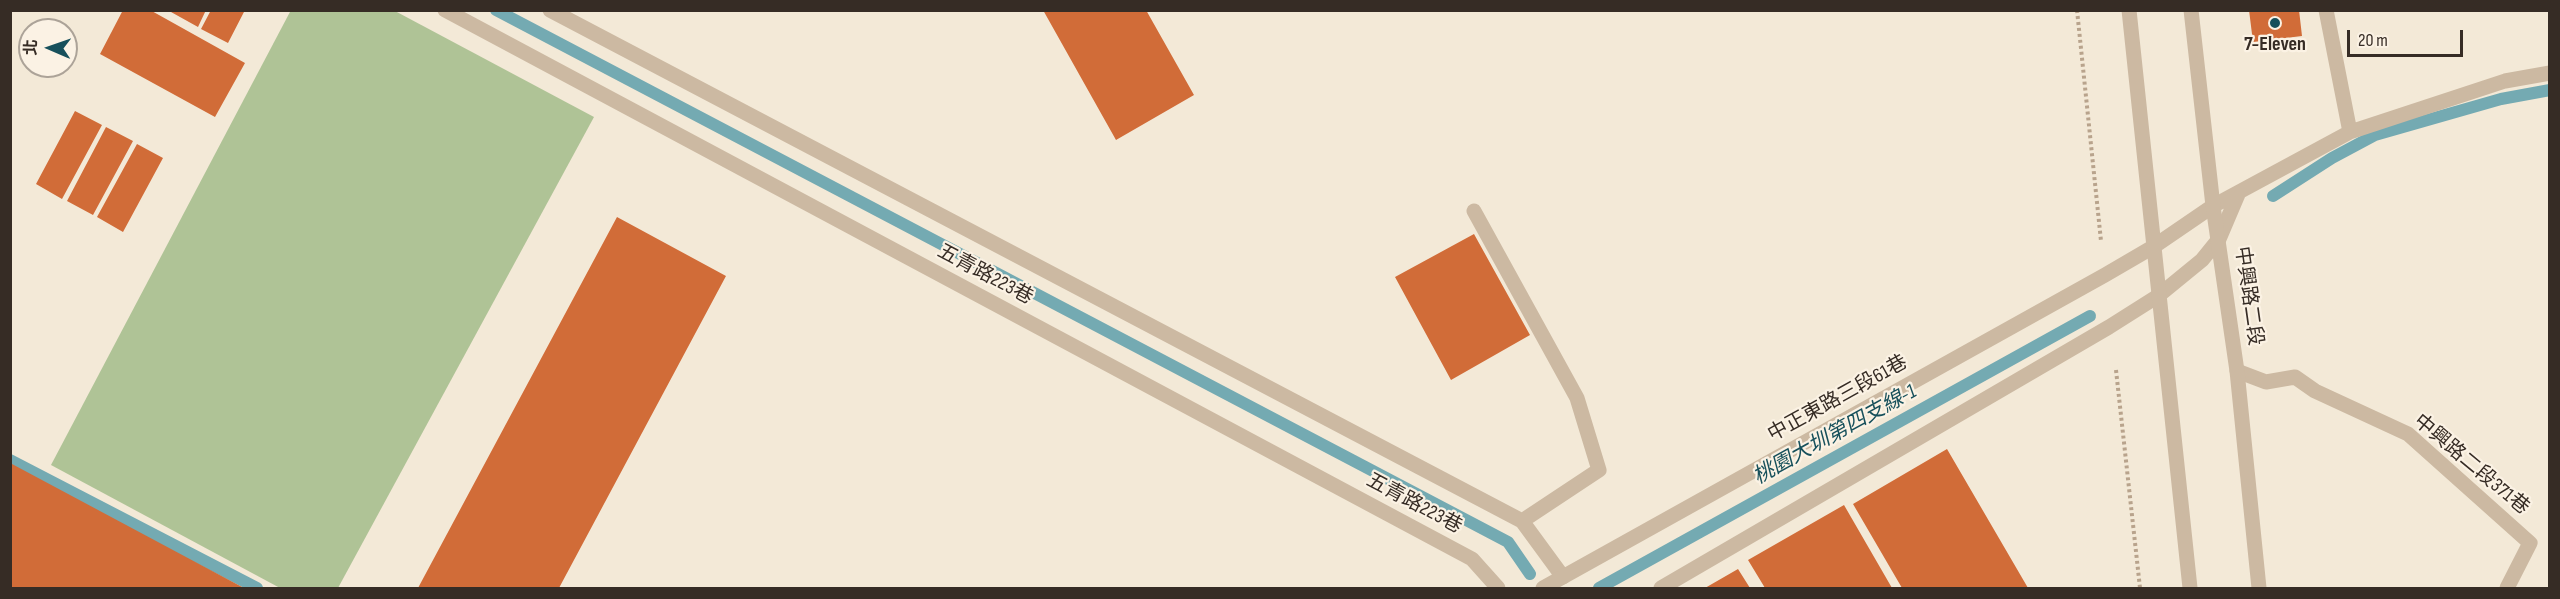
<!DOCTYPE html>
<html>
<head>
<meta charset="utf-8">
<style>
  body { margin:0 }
  #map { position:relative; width:2560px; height:599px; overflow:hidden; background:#f3e9d7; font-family:"Sofia Sans Condensed","Noto Sans TC",sans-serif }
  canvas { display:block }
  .frame { position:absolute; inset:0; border:12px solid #362c25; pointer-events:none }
  .north { position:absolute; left:18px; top:18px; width:60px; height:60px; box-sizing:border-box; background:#fbf2e4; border:2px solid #aca398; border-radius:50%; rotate:272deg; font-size:16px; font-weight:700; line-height:24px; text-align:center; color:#362c25 }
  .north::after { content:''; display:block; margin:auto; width:21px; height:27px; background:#17505b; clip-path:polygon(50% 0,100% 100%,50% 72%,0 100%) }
  .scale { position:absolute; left:2347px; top:30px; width:116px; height:27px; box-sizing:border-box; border:3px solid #362c25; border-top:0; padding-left:8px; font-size:18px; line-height:21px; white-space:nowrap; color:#362c25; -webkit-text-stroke:4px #fbf2e4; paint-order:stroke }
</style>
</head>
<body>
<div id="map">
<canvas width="2560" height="599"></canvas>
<div class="frame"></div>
<div class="north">北</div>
<div class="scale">20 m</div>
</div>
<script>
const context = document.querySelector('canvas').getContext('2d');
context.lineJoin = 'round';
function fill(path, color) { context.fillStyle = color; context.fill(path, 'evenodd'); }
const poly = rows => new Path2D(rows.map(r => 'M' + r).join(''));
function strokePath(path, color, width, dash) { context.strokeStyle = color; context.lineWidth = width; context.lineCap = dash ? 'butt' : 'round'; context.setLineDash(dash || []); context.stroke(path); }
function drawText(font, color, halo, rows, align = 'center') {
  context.font = font + ' "Sofia Sans Condensed","Noto Sans TC",sans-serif'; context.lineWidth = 4.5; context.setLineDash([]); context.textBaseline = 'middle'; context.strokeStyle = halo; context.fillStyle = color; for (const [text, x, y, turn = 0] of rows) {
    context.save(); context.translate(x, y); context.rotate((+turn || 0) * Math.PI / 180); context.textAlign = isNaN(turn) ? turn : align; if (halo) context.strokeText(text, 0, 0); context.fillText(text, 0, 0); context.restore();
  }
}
fill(poly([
  [291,10,395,11,594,117,338,588,280,588,51,465]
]), '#afc396');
strokePath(poly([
  [496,10,1508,542,1530,574],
  [2273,196,2332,158,2375,135,2501,99,2550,90],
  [10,460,257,588],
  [1599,588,2090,316]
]), '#74aab2', 12);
fill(poly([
  [123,10,150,10,245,63,215,117,100,54],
  [172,10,206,10,198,27,171,12],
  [211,10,245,10,228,43,201,29],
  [1043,10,1146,10,1194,95,1116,140],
  [2249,10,2299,10,2302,36,2253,42],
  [75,111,102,125,62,199,36,184],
  [106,127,133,141,93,215,67,201],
  [137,144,163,158,123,232,97,217],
  [617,217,726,276,559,588,418,588],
  [1474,234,1530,335,1451,380,1395,277],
  [1947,449,2028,588,1902,588,1853,504],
  [12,464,244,588,10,588],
  [1844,505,1892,588,1765,588,1748,560],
  [1738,569,1750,588,1705,588]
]), '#d16c38');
strokePath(poly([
  [2077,10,2101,241],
  [2116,370,2140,588]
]), '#b8a38c', 4, [3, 3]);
strokePath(poly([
  [445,10,1472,559,1498,588],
  [550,10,1522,521,1563,577],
  [1474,211,1577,398,1599,470,1522,521]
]), '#ccb9a2', 15);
strokePath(poly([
  [2326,10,2350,132],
  [2237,371,2266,382,2295,377,2315,391,2408,434,2530,543,2507,588],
  [1543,588,2105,275,2153,247,2213,206,2350,132,2505,81,2550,73],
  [1661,588,2109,327,2158,296,2202,260,2219,239,2239,192]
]), '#ccb9a2', 15);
strokePath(poly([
  [2129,10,2190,588],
  [2191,10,2213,206,2237,371,2259,588]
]), '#ccb9a2', 15);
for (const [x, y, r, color] of [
  [2275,23,6,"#17505b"]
]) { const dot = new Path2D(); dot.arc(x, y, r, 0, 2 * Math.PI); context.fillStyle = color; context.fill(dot); strokePath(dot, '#fbf2e4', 2); }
drawText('bold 20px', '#362c25', '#fbf2e4', [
  ["7-Eleven",2275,45]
]);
drawText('20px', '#362c25', '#fbf2e4', [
  ["五青路223巷",985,275,28],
  ["中興路二段",2248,296,82],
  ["中正東路三段61巷",1838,399,-29],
  ["中興路二段371巷",2471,465,40],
  ["五青路223巷",1414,504,28]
]);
drawText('italic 21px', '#17505b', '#fbf2e4', [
  ["桃園大圳第四支線-1",1835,435,-29]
]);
</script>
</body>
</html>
